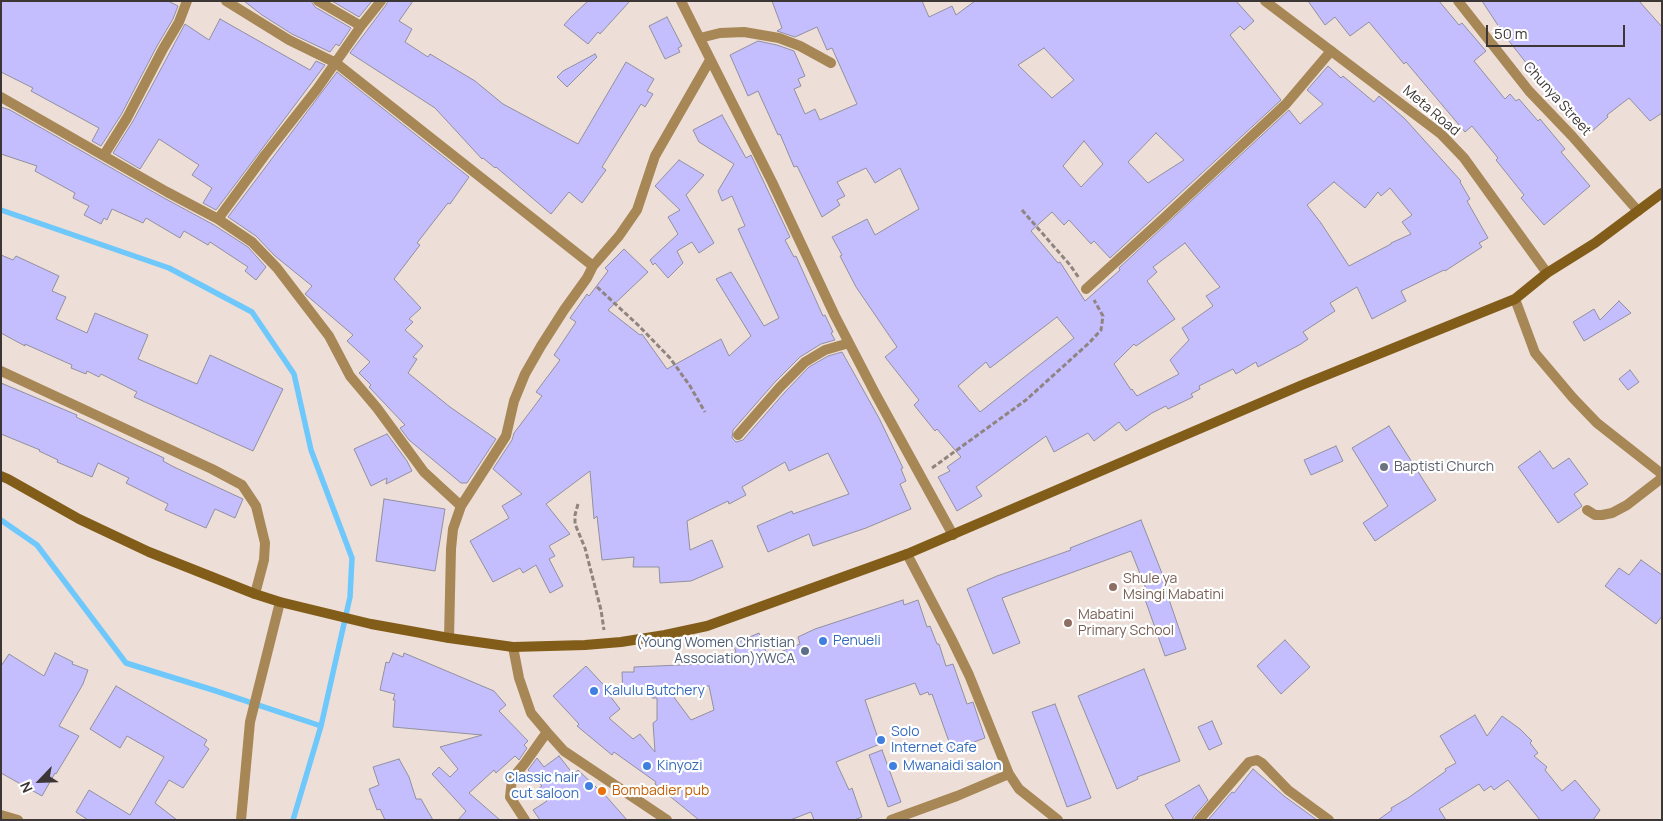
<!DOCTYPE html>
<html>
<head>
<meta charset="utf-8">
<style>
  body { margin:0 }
  #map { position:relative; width:1663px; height:821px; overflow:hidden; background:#eeded8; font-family:Manrope,sans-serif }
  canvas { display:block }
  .frame { position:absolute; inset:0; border:2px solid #3c3634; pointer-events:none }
  .north { position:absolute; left:15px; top:756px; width:50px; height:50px; -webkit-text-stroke:4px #fff; paint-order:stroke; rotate:246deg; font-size:14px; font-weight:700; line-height:20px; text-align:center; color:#3c3634 }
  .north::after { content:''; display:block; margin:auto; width:18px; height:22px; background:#3c3634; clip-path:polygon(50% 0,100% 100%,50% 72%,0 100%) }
  .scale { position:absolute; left:1486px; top:25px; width:139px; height:22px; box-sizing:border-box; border:2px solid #3c3634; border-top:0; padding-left:6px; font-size:15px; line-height:18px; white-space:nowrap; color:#3c3634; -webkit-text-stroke:4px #fff; paint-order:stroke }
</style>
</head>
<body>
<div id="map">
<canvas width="1663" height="821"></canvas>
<div class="frame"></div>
<div class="north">N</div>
<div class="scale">50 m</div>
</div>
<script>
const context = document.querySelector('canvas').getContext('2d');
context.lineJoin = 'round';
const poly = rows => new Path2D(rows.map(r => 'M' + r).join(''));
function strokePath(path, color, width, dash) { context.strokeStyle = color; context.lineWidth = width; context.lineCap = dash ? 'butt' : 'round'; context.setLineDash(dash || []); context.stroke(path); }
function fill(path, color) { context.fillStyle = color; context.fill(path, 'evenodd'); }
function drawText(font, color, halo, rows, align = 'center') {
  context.font = font + ' Manrope,sans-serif'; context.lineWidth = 4.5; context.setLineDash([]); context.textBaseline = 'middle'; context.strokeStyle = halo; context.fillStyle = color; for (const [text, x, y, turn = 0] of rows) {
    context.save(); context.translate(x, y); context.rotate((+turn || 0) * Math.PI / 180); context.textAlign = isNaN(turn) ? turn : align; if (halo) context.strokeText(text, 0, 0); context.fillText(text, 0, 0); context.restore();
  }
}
strokePath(poly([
  [1,210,169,268,252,312,294,374,311,450,352,558,350,597,321,726,293,820],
  [1,520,37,545,126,663,213,690,321,726]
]), '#6ec8fb', 5.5);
const building = poly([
  [1,1,168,1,178,6,173,19,157,46,121,115,101,146,92,141,99,128,31,91,33,88,1,72,1,1],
  [244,1,311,1,315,7,351,28,339,46,336,44,330,52,292,34,262,15,244,1],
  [332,1,372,1,359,17,332,1],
  [388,1,413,1,399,21,412,29,405,42,428,57,430,54,475,81,503,104,578,144,626,62,654,79,647,91,653,94,645,107,641,104,602,167,606,170,582,203,569,192,551,214,496,167,495,168,483,158,482,159,435,108,350,53,386,5,388,1],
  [588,1,630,1,600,34,598,32,588,44,564,25,571,17,588,1],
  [772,1,922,1,929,17,952,6,956,15,975,1,1236,1,1254,21,1244,30,1240,26,1230,35,1281,100,1110,258,1094,241,1091,244,1069,220,1064,225,1052,212,1031,231,1058,263,1060,262,1085,301,1120,270,1119,268,1289,110,1300,124,1323,104,1307,90,1328,66,1341,78,1343,76,1374,102,1379,96,1405,119,1461,181,1460,182,1470,199,1467,201,1488,238,1479,243,1482,247,1445,271,1444,270,1401,291,1406,301,1372,319,1357,287,1330,303,1335,311,1303,332,1308,339,1301,344,1258,367,1256,362,1236,374,1233,369,1199,386,1200,389,1191,394,1193,397,1168,409,1166,406,1152,413,1126,431,1119,422,1094,441,1088,433,1054,452,1046,436,976,487,982,496,957,511,938,477,950,471,947,467,961,457,937,429,935,431,914,405,919,400,885,357,897,347,856,287,840,256,842,255,832,237,867,219,875,235,919,209,900,168,875,183,866,168,837,182,845,196,837,200,840,205,822,217,797,166,794,167,780,134,778,135,758,91,748,96,730,55,758,41,777,45,794,51,805,76,798,79,801,86,794,89,805,114,815,109,820,120,857,104,832,48,827,50,817,27,795,37,777,31,782,28,772,1],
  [1044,48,1074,80,1052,98,1018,65,1044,48],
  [1156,133,1184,160,1148,183,1128,162,1156,133],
  [1084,141,1103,164,1081,187,1063,166,1084,141],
  [1334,182,1365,208,1378,192,1381,196,1390,188,1412,215,1402,222,1411,234,1391,243,1391,244,1349,266,1321,223,1307,205,1334,182],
  [1185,243,1220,287,1206,296,1213,306,1182,328,1189,340,1170,360,1179,374,1137,396,1132,389,1131,390,1114,364,1134,344,1136,346,1175,319,1147,281,1157,272,1153,267,1185,243],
  [1057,317,1074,338,980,412,958,386,986,362,990,368,1057,317],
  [1308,1,1439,1,1459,25,1462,23,1486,51,1474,61,1505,99,1510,94,1516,101,1519,99,1538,121,1540,119,1565,149,1561,152,1590,186,1544,225,1521,198,1524,195,1496,160,1498,158,1472,126,1465,132,1406,62,1404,64,1369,22,1350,36,1335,17,1325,25,1308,1],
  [1482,1,1639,1,1662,27,1662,113,1650,121,1629,98,1607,115,1608,117,1592,131,1577,115,1575,117,1561,100,1557,102,1505,36,1482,1],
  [667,17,682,46,678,48,680,52,665,59,649,26,667,17],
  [220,19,310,70,316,61,325,65,216,210,203,203,212,188,192,175,199,165,159,139,140,169,113,153,133,121,185,24,209,40,220,19],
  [595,54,597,57,567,87,557,77,563,71,595,54],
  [337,72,469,177,450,204,448,203,417,243,420,245,394,279,421,308,409,319,413,322,405,330,423,346,413,357,417,359,408,373,450,407,496,439,467,483,461,483,409,440,400,428,405,425,369,387,371,385,359,373,370,362,347,341,353,335,305,294,312,286,275,256,256,236,228,217,337,72],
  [1,107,10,110,164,198,214,225,248,247,266,267,256,280,245,271,248,267,210,242,208,245,184,231,180,238,146,218,143,223,112,209,107,220,104,218,101,224,84,215,89,206,73,198,75,193,35,171,37,166,1,154,1,107],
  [722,115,746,158,751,155,790,237,785,240,794,257,796,256,823,316,825,315,833,332,831,333,835,340,821,344,800,357,775,382,733,430,732,438,736,442,743,440,785,392,809,367,828,356,842,352,879,418,903,468,901,469,906,481,900,484,911,509,866,528,813,546,809,534,768,552,757,526,792,511,793,514,849,494,828,453,789,471,785,462,742,487,746,495,729,504,728,501,687,521,690,550,712,540,723,567,691,581,660,583,659,567,633,567,634,557,602,560,597,516,594,519,590,471,546,504,570,534,549,546,555,556,549,559,563,586,550,593,536,565,523,573,520,568,493,582,470,541,509,518,502,506,522,494,493,469,512,440,514,433,542,396,536,392,560,360,554,355,576,322,570,318,587,294,589,296,608,271,605,268,624,249,648,272,608,310,640,335,642,334,667,369,721,339,729,356,751,336,716,279,731,272,764,326,779,318,738,229,745,226,732,196,722,201,718,191,734,164,699,142,693,130,722,115],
  [679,160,704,175,686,195,714,243,699,253,692,242,677,251,683,263,668,278,655,263,653,265,650,260,678,234,668,217,680,210,655,186,679,160],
  [1,255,13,260,16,256,59,276,52,291,66,297,56,319,87,333,95,313,148,335,138,359,197,384,210,355,283,389,253,451,134,397,137,392,101,374,99,377,87,371,86,374,71,368,72,365,25,344,25,346,1,333,1,255],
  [1619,301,1631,313,1584,341,1573,322,1594,309,1600,320,1619,301],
  [1630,370,1639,382,1628,390,1619,379,1630,370],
  [1,383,77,415,76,417,164,458,163,461,174,467,243,499,235,518,215,509,206,528,165,510,168,504,126,483,129,478,98,463,92,477,57,462,58,460,39,451,40,450,1,434,1,383],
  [1389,426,1436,500,1375,541,1363,523,1388,506,1352,448,1389,426],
  [387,434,407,461,412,471,386,484,387,478,371,486,354,449,387,434],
  [1336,446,1343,461,1311,475,1304,460,1336,446],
  [1540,451,1553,469,1569,458,1588,484,1574,494,1582,506,1581,507,1558,523,1518,467,1540,451],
  [384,499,445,509,435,571,376,561,384,499],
  [1141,520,1165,581,1163,582,1186,649,1165,656,1142,591,1146,589,1131,551,1002,598,1020,643,993,654,967,589,997,576,1071,550,1070,548,1141,520],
  [1641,560,1662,575,1662,616,1656,624,1605,586,1619,568,1629,575,1641,560],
  [903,600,904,605,918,600,927,627,930,626,937,644,939,644,946,666,953,664,967,704,973,702,985,738,952,750,932,694,929,695,928,692,920,695,915,683,865,700,880,744,836,762,849,790,852,788,862,817,854,820,814,820,811,812,790,820,699,820,655,784,656,782,614,752,612,755,577,726,579,724,553,696,586,666,613,695,610,696,620,709,609,718,633,739,640,734,655,752,653,723,657,720,657,698,652,698,651,685,639,694,623,695,622,672,634,672,634,667,703,664,703,660,736,652,733,644,759,633,768,657,800,644,798,637,815,629,903,600],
  [709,686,714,710,691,720,667,688,709,686],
  [1285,640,1310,667,1281,694,1257,666,1285,640],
  [55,653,73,662,72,664,88,670,83,684,59,726,79,736,56,774,55,773,42,796,1,773,1,666,9,654,44,676,55,653],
  [393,653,403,657,404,653,494,691,506,705,499,711,528,741,524,745,527,748,519,760,515,756,496,773,494,770,469,793,500,820,458,820,466,811,432,774,439,767,450,777,458,769,440,747,482,735,393,727,395,700,393,700,395,694,380,690,386,662,389,663,393,653],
  [1144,669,1180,761,1137,777,1138,779,1117,789,1078,696,1144,669],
  [116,686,207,740,204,745,209,749,183,788,169,780,155,803,177,820,88,820,76,812,89,790,130,815,164,757,127,736,120,748,90,729,116,686],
  [1055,704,1091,798,1067,807,1032,712,1055,704],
  [1475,715,1487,736,1502,716,1520,729,1532,741,1530,743,1538,753,1534,756,1547,767,1545,770,1562,791,1575,780,1600,810,1593,820,1540,820,1508,780,1494,790,1491,786,1484,791,1479,784,1439,809,1446,820,1378,820,1392,810,1391,808,1408,798,1446,771,1445,769,1456,763,1440,736,1475,715],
  [1212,721,1222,744,1209,750,1198,727,1212,721],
  [882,750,901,802,888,807,869,755,882,750],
  [559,756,573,774,578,770,597,788,598,787,627,820,540,820,533,810,547,801,538,789,542,786,528,770,537,758,544,767,559,756],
  [399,759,409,777,416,799,421,799,433,820,385,820,380,809,377,810,369,789,379,785,373,767,399,759],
  [1253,769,1284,796,1317,820,1208,820,1232,792,1234,793,1253,769],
  [1199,785,1208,800,1194,816,1192,820,1174,820,1165,805,1199,785]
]);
fill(building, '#c4bdfe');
strokePath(building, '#91909d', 1);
strokePath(poly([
  [1022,210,1070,265,1079,278],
  [597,287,638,325,670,358,690,386,705,412],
  [932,468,1026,400,1089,343,1101,330,1103,316,1094,300],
  [578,504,575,515,575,524,585,548,601,610,604,630]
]), '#8f8480', 3, [5, 2.5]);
strokePath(poly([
  [1515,299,1535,353,1573,398,1597,423,1662,474],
  [1587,510,1595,515,1602,515,1612,513,1627,505,1662,478]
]), '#a78755', 10);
strokePath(poly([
  [226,1,289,40,336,63,593,266],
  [318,1,361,26],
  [681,1,772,182,835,316,876,395,953,535],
  [1458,1,1529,91,1572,136,1638,211],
  [700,38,720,33,744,32,779,38,800,46,831,63],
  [1,97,167,192,218,219,252,242,277,268,329,336,350,376,377,408,424,472,461,506],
  [104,155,127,118,163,49,179,22,187,1],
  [218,219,265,155,317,89,361,26,381,1],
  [1086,289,1164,218,1286,104,1331,51],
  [1,371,212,469,242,485,256,506,265,543,264,560,255,594],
  [738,435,780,387,805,362,825,350,849,343],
  [907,554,951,638,969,675,1009,774,1019,789,1058,820],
  [449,638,451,549,453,529,461,506,506,436,514,401,525,374,541,346,564,310,587,278,593,266,619,236,637,210,655,156,710,60],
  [513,647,519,678,531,713,547,732,564,751,667,820],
  [1,815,18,820],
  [241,820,250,722,280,602],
  [525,820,510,797,512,779,525,763,547,732],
  [891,820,957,796,1009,774],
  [1199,820,1242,770,1249,762,1257,760,1262,763,1288,790,1329,820]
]), '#a78755', 10);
strokePath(poly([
  [1265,1,1441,134,1464,158,1547,273]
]), '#a78755', 10);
strokePath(poly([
  [1,476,8,479,79,519,149,552,255,594,280,602,371,624,449,638,513,647,585,645,621,642,665,635,707,626,907,554,1302,385,1515,299,1547,273,1595,243,1662,193]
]), '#825d19', 10);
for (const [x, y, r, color] of [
  [1384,467,5,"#6b7280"],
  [1113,587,5,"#8d6e63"],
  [1068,623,5,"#8d6e63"],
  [823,641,5,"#3f7fe0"],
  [805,651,5,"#5c6f8a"],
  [594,691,5,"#3f7fe0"],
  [881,740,5,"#3f7fe0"],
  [647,766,5,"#3f7fe0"],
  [893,766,5,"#3f7fe0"],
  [589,786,5,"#3f7fe0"],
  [602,791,5,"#e8710a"]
]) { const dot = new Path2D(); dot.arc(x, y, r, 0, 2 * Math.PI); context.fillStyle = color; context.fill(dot); strokePath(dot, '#fff', 2); }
drawText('14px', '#3c3634', '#fff', [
  ["Chunya Street",1557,99,48],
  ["Meta Road",1431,111,40]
]);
drawText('14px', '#5b616d', '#fff', [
  ["Baptisti Church",1394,467]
], 'left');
drawText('14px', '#785e54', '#fff', [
  ["Shule ya",1123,579],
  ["Msingi Mabatini",1123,595],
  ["Mabatini",1078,615],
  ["Primary School",1078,631]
], 'left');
drawText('14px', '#366cbe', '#fff', [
  ["Penueli",833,641],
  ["Kalulu Butchery",604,691],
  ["Solo",891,732],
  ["Internet Cafe",891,748],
  ["Kinyozi",657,766],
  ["Mwanaidi salon",903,766],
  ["Classic hair",579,778,"right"],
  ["cut saloon",579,794,"right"]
], 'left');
drawText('14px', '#4e5e75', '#fff', [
  ["(Young Women Christian",795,643],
  ["Association)YWCA",795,659]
], 'right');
drawText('14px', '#c56008', '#fff', [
  ["Bombadier pub",612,791]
], 'left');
</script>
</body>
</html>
